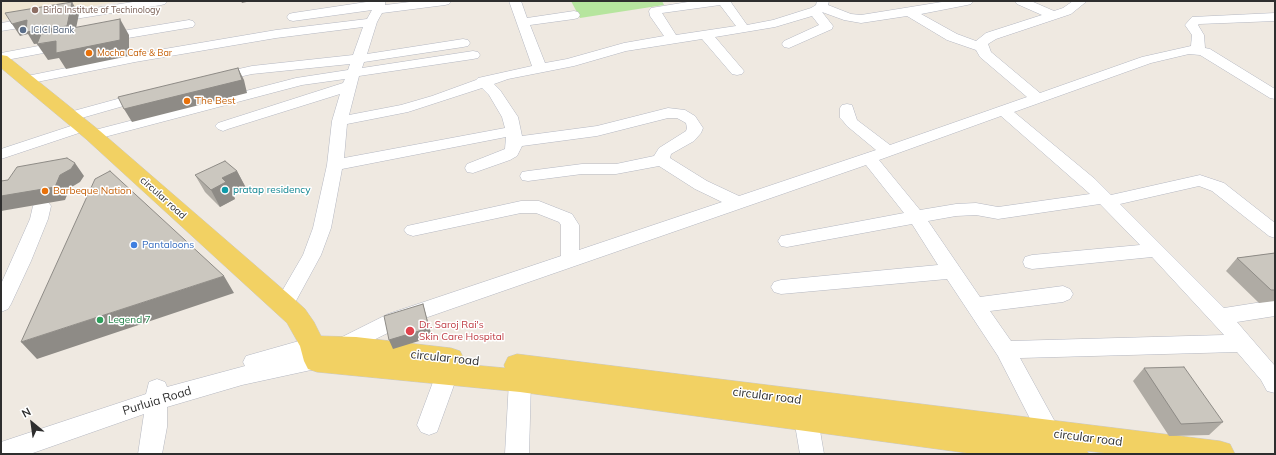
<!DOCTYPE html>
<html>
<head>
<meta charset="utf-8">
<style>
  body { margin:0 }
  #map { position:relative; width:1276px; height:455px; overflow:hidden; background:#efe9e1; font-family:Mulish,sans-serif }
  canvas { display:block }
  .frame { position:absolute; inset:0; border:2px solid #2e2e2e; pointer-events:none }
  .north { position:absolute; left:12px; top:403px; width:40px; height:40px; -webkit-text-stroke:3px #fff; paint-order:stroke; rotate:331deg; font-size:11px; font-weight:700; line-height:16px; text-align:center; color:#2e2e2e }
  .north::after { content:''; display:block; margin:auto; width:14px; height:18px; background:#2e2e2e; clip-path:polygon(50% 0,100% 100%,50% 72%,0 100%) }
</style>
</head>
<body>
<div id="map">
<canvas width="1276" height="455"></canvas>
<div class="frame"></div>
<div class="north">N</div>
</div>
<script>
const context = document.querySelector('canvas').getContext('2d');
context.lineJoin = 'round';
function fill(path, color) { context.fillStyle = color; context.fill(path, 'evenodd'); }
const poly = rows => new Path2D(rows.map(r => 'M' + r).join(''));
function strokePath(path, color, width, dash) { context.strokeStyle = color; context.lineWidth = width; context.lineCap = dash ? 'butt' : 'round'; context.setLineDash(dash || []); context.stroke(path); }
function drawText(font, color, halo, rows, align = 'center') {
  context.font = font + ' Mulish,sans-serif'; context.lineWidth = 3; context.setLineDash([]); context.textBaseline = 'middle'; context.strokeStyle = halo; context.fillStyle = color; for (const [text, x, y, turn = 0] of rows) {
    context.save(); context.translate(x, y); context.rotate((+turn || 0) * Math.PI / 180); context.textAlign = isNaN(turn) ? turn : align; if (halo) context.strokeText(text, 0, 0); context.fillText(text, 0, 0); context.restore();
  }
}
fill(poly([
  [1,1,122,1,1,20]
]), '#f0e6d1');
fill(poly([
  [571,1,662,1,664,5,580,18]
]), '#b6e59e');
const minor = poly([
  [139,1,167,1,165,4,161,5,1,31,1,23,139,1],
  [373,1,385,1,385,5,418,1,451,1,449,4,445,5,382,13,377,22,367,54,463,39,468,40,470,43,468,46,463,47,364,62,362,68,473,51,478,52,480,55,478,58,473,59,359,76,349,115,401,105,432,96,476,80,478,78,532,66,509,1,521,1,527,18,574,11,578,12,580,15,578,18,574,19,530,25,545,63,567,59,624,43,664,36,650,16,649,11,651,8,694,1,730,1,747,25,773,20,811,8,816,5,817,1,829,1,828,5,851,14,861,15,948,1,973,1,971,4,967,5,921,14,957,34,976,41,986,33,1042,15,1017,4,1015,1,1031,1,1054,11,1063,8,1073,1,1087,1,1071,14,996,39,988,44,991,52,1040,93,1142,57,1191,46,1192,35,1185,25,1192,17,1275,13,1275,21,1199,24,1198,25,1204,35,1205,48,1210,49,1275,89,1275,99,1270,98,1200,55,1189,54,1151,63,1014,112,1095,179,1111,195,1200,175,1224,183,1275,223,1275,238,1269,236,1212,191,1199,186,1120,204,1224,308,1275,300,1275,316,1237,322,1275,366,1275,393,1267,391,1261,380,1237,352,1020,358,1065,440,1061,448,1053,451,1045,448,998,356,947,279,781,294,774,292,771,287,774,282,781,280,938,265,912,224,787,247,781,246,778,241,781,236,787,235,904,213,866,165,402,326,339,357,332,354,328,348,332,342,388,314,561,256,561,225,559,222,536,213,521,213,413,236,407,234,404,230,407,226,521,201,539,201,572,214,579,225,579,250,722,202,695,189,659,166,616,174,582,174,528,181,522,180,520,176,522,172,528,171,582,164,616,164,654,156,659,148,686,131,687,128,686,123,677,118,668,118,597,136,522,146,517,156,510,160,473,173,467,172,465,168,467,164,505,149,506,137,342,169,331,228,321,255,291,310,284,313,277,310,274,305,303,255,313,228,327,165,332,121,340,94,228,129,223,131,218,129,215,126,218,123,343,83,345,79,302,85,93,140,87,138,85,135,87,132,296,78,348,70,350,64,252,74,217,82,212,81,210,78,212,75,252,66,353,55,363,27,276,38,135,62,27,84,22,83,20,80,22,77,27,76,135,54,276,30,367,19,372,10,293,21,289,20,287,17,289,14,293,13,373,1],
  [720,5,736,26,676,35,662,13,720,5],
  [822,12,844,20,861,23,907,16,947,40,976,50,980,57,1027,97,890,145,857,120,852,105,847,104,842,105,840,108,840,118,843,121,847,126,876,150,739,196,707,181,670,158,671,154,694,141,701,133,703,128,695,116,685,110,668,108,597,126,522,136,518,117,500,90,494,84,508,79,574,66,626,51,702,39,732,74,737,75,742,74,744,71,715,37,775,27,812,16,819,25,784,41,782,44,784,47,789,48,832,29,833,26,822,12],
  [482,88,489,95,502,117,505,128,344,158,347,124,408,112,482,88],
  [1001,116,1090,194,998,207,976,203,956,204,920,210,879,160,1001,116],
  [1100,204,1140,245,1032,255,1025,257,1023,262,1025,267,1032,269,1152,257,1224,335,1011,341,990,311,1063,302,1070,299,1073,294,1070,289,1063,286,980,297,928,221,956,216,976,215,998,219,1100,204],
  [189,20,193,21,195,24,193,27,104,42,99,41,97,38,99,35,104,34,189,20],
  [65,41,70,42,72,45,70,48,1,61,1,53,65,41],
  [143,92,148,93,150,96,148,99,71,121,66,119,63,116,66,113,143,92],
  [83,122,88,124,91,127,88,130,1,159,1,149,83,122],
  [42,200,48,202,51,206,48,219,31,261,11,304,8,309,1,312,1,284,30,219,33,206,36,202,42,200],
  [313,337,320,340,324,346,319,353,325,355,328,361,325,367,242,385,167,407,167,427,162,454,138,454,144,414,30,454,1,454,1,442,146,394,149,382,157,379,165,382,167,387,245,366,243,362,246,356,313,337],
  [447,365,455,368,458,374,437,432,429,435,421,432,417,425,436,374,439,368,447,365],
  [520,372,528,374,531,381,529,454,505,454,509,381,512,374,520,372],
  [806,409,814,412,818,419,824,454,800,454,794,419,798,412,806,409]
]);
const major = poly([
  [1,55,7,56,100,131,293,298,305,309,314,322,321,336,356,337,451,348,460,351,464,359,462,364,505,368,504,365,508,357,517,354,1220,441,1230,444,1235,454,1113,454,1087,451,1089,454,974,454,520,392,317,372,308,369,304,361,300,346,287,323,86,139,1,68,1,55]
]);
strokePath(minor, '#b4b7c1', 1);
strokePath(major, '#c9c9c9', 1);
fill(minor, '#fff');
fill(major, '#f2d163');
fill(poly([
  [237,171,246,188,233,194,235,199,220,207,205,192,195,175],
  [1275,253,1275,301,1259,303,1226,271,1237,258],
  [1144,368,1223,422,1209,435,1169,436,1133,381]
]), '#afaba4');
fill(poly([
  [241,1,251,1,242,3],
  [72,2,79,14,74,38,120,19,129,35,129,56,66,69,59,58,48,60,37,44,45,43,34,44,28,34,20,36,12,24],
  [238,68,244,80,247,93,132,122,124,109],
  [75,163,84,176,80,182,70,188,65,200,1,211,1,196,60,175],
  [237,171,246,188,233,194,235,199,220,207,211,190,222,178],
  [224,276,234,293,37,359,21,342],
  [423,304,432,337,393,349,389,340]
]), '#8e8b86');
const building = poly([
  [72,2,67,26,26,32,27,20,12,24,5,13,72,2],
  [120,19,120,40,56,53,56,41,37,44,41,34,120,19],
  [238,68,242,80,124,109,118,97,238,68],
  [67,158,75,163,71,169,60,175,55,187,1,196,1,181,8,180,17,167,67,158],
  [225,161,237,171,222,178,226,182,211,190,195,175,225,161],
  [110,171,224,276,21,342,95,179,110,171],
  [1275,253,1275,290,1271,290,1237,258,1275,253],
  [423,304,429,328,389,340,384,316,423,304],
  [1184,367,1223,422,1181,424,1144,368,1184,367]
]);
fill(building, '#cbc7bf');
strokePath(building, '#8e8b86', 1);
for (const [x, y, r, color] of [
  [35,10,4,"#8d6e63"],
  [23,30,4,"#5c6f8a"],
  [89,53,4,"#e8710a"],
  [187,101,4,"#e8710a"],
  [225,190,4,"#0f9aa8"],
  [45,191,4,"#e8710a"],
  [134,245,4,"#3f7fe0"],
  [100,320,4,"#2e9e5b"],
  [410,331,5,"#e0444e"]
]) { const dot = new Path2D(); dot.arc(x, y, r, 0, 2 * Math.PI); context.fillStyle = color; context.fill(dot); strokePath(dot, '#fff', 1.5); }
drawText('9px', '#785e54', '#fff', [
  ["Birla Institute of Techinology",43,10]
], 'left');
drawText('9px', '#4e5e75', '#fff', [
  ["ICICI Bank",31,30]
], 'left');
drawText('9px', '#c56008', '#fff', [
  ["Mocha Cafe & Bar",97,53]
], 'left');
drawText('10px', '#c56008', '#fff', [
  ["The Best",195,101],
  ["Barbeque Nation",53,191]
], 'left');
drawText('10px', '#0d838f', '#fff', [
  ["pratap residency",233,190]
], 'left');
drawText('10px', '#2e2e2e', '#fff', [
  ["circular road",163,198,42]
]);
drawText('10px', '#366cbe', '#fff', [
  ["Pantaloons",142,245]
], 'left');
drawText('10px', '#27864d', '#fff', [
  ["Legend 7",108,320]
], 'left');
drawText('10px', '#be3a42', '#fff', [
  ["Dr. Saroj Rai's",419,325],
  ["Skin Care Hospital",419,337]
], 'left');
drawText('12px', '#2e2e2e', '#fff', [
  ["circular road",445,358,6],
  ["circular road",767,396,7],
  ["Purluia Road",157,401,-17],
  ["circular road",1088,438,7]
]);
</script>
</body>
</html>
